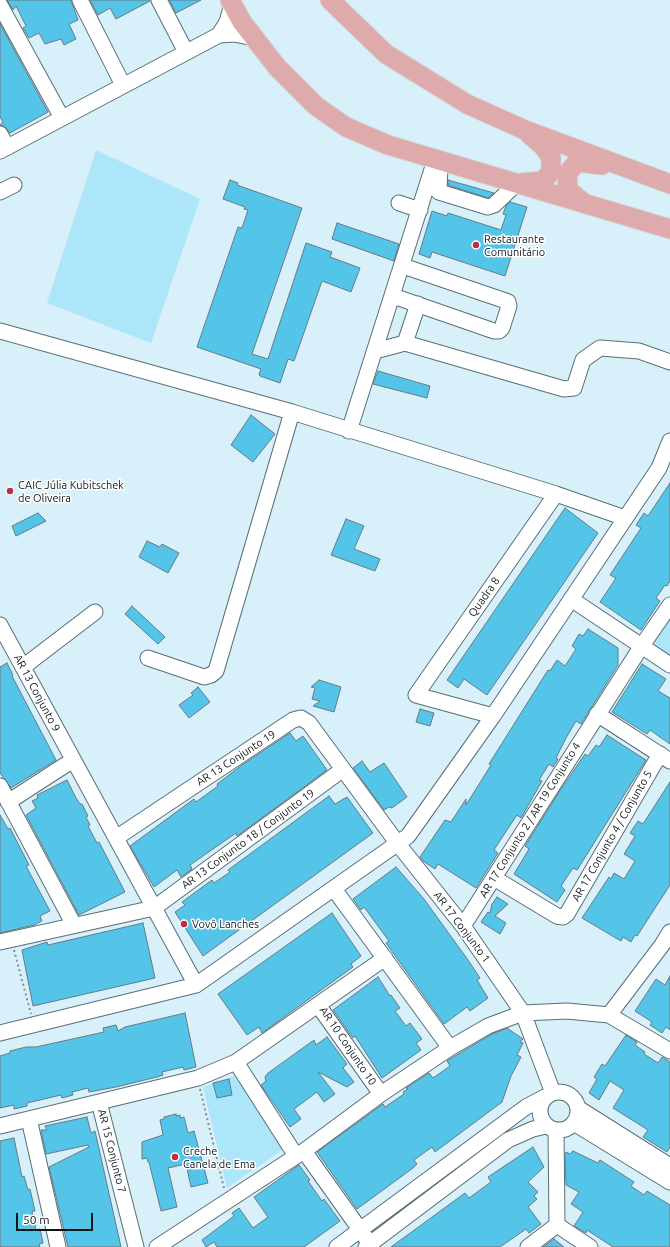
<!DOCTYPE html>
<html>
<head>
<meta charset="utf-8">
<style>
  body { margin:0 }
  #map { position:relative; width:670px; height:1247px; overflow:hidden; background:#d7f0f9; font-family:Ubuntu,sans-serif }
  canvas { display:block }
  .scale { position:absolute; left:16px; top:1213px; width:77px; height:18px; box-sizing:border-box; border:2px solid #0e161a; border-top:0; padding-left:5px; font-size:12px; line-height:14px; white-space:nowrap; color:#0e161a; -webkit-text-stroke:3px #fff; paint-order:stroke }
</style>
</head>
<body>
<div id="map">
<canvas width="670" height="1247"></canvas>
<div class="scale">50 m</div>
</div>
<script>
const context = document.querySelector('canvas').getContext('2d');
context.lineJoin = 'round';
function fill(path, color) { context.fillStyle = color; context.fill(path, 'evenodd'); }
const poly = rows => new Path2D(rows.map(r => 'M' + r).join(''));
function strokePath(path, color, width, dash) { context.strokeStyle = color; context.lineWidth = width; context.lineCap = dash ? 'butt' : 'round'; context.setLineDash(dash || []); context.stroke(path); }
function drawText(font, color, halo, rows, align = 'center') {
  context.font = font + ' Ubuntu,sans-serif'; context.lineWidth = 3; context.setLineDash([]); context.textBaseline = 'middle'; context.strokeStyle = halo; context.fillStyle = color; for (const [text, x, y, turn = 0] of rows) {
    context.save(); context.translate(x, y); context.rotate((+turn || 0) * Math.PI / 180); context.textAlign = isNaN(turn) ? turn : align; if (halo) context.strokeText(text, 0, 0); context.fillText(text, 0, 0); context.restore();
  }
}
fill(poly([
  [96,150,200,199,151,343,47,303],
  [670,613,670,660,652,649,651,641],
  [240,1074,285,1148,227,1188,203,1087]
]), '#ade5f9');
const building = poly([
  [7,0,71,0,78,20,69,24,76,39,64,45,61,39,45,44,39,33,29,38,23,28,26,26,16,6,13,10,7,0],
  [90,0,150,0,150,1,116,19,110,8,98,15,90,0],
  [169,0,201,0,176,13,169,0],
  [0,24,48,112,10,133,5,127,0,125,3,122,0,117,0,24],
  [230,180,238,183,237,185,302,208,252,354,268,359,306,243,332,252,330,257,360,268,351,292,322,281,294,361,288,359,280,383,260,376,259,374,261,369,197,347,238,227,242,228,248,210,244,209,245,207,223,199,230,180],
  [448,180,494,193,488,198,448,185,448,180],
  [510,202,527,207,505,276,432,252,430,258,419,254,432,211,447,216,448,213,501,230,506,215,503,214,506,206,510,202],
  [337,223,399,244,394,261,332,239,337,223],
  [378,371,430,386,427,398,373,384,378,371],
  [251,415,275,434,253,462,231,445,251,415],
  [670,483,670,581,667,586,665,585,656,598,660,601,641,630,600,602,616,578,610,575,641,528,636,525,644,513,648,516,670,483],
  [565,508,598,533,487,695,464,679,458,688,447,680,565,508],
  [38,513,46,521,16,536,12,526,38,513],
  [346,519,364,526,354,549,380,559,375,571,331,555,346,519],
  [147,541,160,547,162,544,179,553,168,573,139,557,147,541],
  [132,606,165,637,158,644,125,614,132,606],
  [588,629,618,648,618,665,581,724,576,721,566,738,556,758,558,759,553,767,549,764,539,780,542,781,521,818,517,815,505,833,494,850,498,853,476,888,438,864,435,869,423,861,420,857,445,820,451,822,466,799,466,805,491,765,489,764,548,670,550,671,557,660,565,666,576,649,572,646,579,634,583,636,588,629],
  [7,663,13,675,12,676,56,760,11,788,0,773,0,667,7,663],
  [642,664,666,679,658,691,670,698,670,744,650,730,647,734,612,712,642,664],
  [319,680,341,687,334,712,313,706,320,701,312,699,315,688,311,687,319,680],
  [198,687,210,702,189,718,179,705,193,695,191,693,198,687],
  [420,709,434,713,430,726,416,722,420,709],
  [290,733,296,741,303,736,327,770,237,836,236,833,190,865,192,869,181,877,177,870,154,887,130,846,194,799,196,802,218,786,217,784,242,765,290,733],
  [607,735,646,760,579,867,577,870,573,868,561,886,565,890,557,902,514,874,529,849,525,846,561,789,585,754,588,756,596,745,599,747,607,735],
  [362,761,370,772,384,763,407,797,392,808,389,807,384,810,353,768,362,761],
  [67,780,76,798,80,804,82,804,88,816,86,817,90,825,88,826,97,843,99,842,125,892,79,915,26,815,36,808,32,801,38,798,37,795,67,780],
  [670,782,670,885,637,936,635,935,631,942,623,937,621,941,582,918,609,877,611,879,614,873,624,879,635,861,624,854,635,836,630,833,638,821,643,824,670,782],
  [329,796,335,804,347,797,373,833,203,956,175,912,185,905,182,902,212,880,214,883,230,872,228,870,329,796],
  [0,815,8,829,10,828,29,865,26,866,50,911,40,916,42,921,34,925,0,933,0,815],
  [396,867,424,899,468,960,480,978,477,980,488,998,470,1011,467,1007,444,1024,386,943,389,941,364,907,361,910,353,899,396,867],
  [497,897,508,904,495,916,506,923,500,934,481,922,488,912,490,913,492,904,497,897],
  [332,913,361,956,351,964,353,967,262,1033,259,1027,247,1035,218,994,332,913],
  [143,923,155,978,33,1006,22,950,47,942,48,945,143,923],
  [670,976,670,1030,666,1027,662,1033,650,1025,652,1022,635,1011,656,979,665,985,670,976],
  [378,977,390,996,391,995,400,1008,395,1011,406,1026,410,1023,422,1039,416,1043,421,1050,382,1078,355,1036,353,1038,333,1010,378,977],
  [185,1013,196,1067,184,1070,183,1067,162,1072,163,1075,157,1077,116,1087,89,1092,88,1088,72,1092,73,1095,62,1098,61,1095,27,1103,27,1106,14,1109,14,1105,0,1108,0,1056,10,1053,10,1051,26,1047,36,1047,104,1032,103,1028,116,1025,118,1031,125,1027,185,1013],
  [507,1028,523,1039,520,1042,523,1043,517,1055,521,1057,511,1076,502,1102,435,1152,432,1147,414,1160,417,1164,413,1168,357,1209,317,1152,383,1104,385,1107,404,1094,403,1092,408,1089,406,1088,429,1073,433,1078,450,1066,447,1061,455,1056,492,1034,507,1028],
  [626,1035,637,1042,635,1045,645,1052,644,1054,658,1063,662,1057,670,1062,670,1147,667,1152,643,1137,648,1130,613,1108,624,1090,610,1081,599,1100,589,1093,597,1079,594,1077,602,1064,605,1066,626,1035],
  [327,1037,347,1064,343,1068,354,1082,347,1087,318,1072,335,1094,324,1102,317,1092,294,1109,301,1119,290,1127,261,1085,266,1081,265,1077,268,1073,314,1040,316,1045,327,1037],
  [229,1079,232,1095,217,1098,213,1083,229,1079],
  [176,1114,176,1116,180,1115,180,1118,184,1117,188,1133,194,1131,208,1183,191,1187,186,1164,168,1168,177,1207,161,1211,149,1162,148,1162,147,1158,142,1159,142,1142,163,1135,160,1120,164,1119,164,1117,176,1114],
  [87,1117,91,1133,95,1131,121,1247,68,1247,49,1167,89,1147,88,1145,46,1154,41,1130,47,1130,45,1126,87,1117],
  [14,1138,22,1177,24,1176,28,1190,30,1189,35,1211,32,1211,36,1230,40,1229,42,1238,43,1243,39,1244,40,1247,0,1247,0,1141,14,1138],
  [533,1147,544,1167,528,1182,538,1192,534,1196,537,1199,528,1207,541,1224,529,1233,526,1229,500,1247,391,1247,465,1193,469,1198,491,1182,488,1177,533,1147],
  [573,1151,598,1163,600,1160,634,1182,631,1186,644,1195,647,1191,670,1205,670,1247,613,1247,587,1230,586,1233,574,1226,583,1212,571,1204,579,1192,566,1185,565,1154,566,1152,570,1154,573,1151],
  [299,1165,310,1180,308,1181,322,1201,324,1199,340,1221,304,1247,217,1247,214,1242,206,1247,202,1240,234,1216,232,1213,239,1208,253,1228,268,1217,254,1197,299,1165],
  [554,1239,564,1247,543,1247,554,1239]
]);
fill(building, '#55c4e9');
strokePath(building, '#657b84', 1);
const minor = poly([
  [80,0,123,85],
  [159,0,186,52],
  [0,5,62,118],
  [219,35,234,34,254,38],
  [0,134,7,147],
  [0,151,219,35,227,22,232,4],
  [440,165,439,192,488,207,494,205,516,184],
  [0,192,14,185],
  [399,203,420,210],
  [393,296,494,331,499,331,502,328,509,306,508,302,503,300,403,266],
  [0,331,292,412,556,494],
  [405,343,418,304],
  [375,351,405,343,564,389,574,388,583,360,600,348,639,351,670,362],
  [349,431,435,160],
  [571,599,670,665],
  [0,625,196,985],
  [148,658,204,677,211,675,216,671,292,412],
  [23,667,95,612],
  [597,714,670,761],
  [493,716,416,695,556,494,625,518],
  [0,786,74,925],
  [8,802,73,760],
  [116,838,293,720,301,718,309,723,398,844,463,926,523,1013,553,1093],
  [494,878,557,916,563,917,567,914,660,754],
  [334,889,450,1048],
  [463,926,641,647,670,605],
  [0,942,154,908,342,770],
  [318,1005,381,1094],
  [609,1015,662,945,670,932],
  [0,1033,196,985,408,836,493,716,659,468,670,441],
  [236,1062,296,1156],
  '540 1111a19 19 0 1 1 38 0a19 19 0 1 1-38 0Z',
  [99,1102,136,1247],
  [578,1108,670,1166],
  [29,1119,58,1247],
  [574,1123,670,1182],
  [0,1126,198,1078,236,1062,385,958],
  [556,1130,557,1225],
  [304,1151,366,1238],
  [557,1225,590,1247],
  [157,1247,304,1151,381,1094,450,1048,488,1026,523,1013,567,1011,609,1015,670,1051],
  [337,1247,526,1107,545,1097],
  [366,1247,508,1140,533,1129,546,1126],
  [528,1247,557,1225]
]);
const major = poly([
  [230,0,242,22,277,67,316,106,346,127,388,145,670,229],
  [330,0,386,54,467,104,525,130,670,184],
  [521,183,543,181,551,172,551,157,543,146,529,134],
  [584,203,568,190,567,174,577,162,602,165]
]);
strokePath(minor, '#596e77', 17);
strokePath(major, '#d4d5d6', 21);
strokePath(poly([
  [14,950,31,1014],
  [200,1089,224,1188]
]), '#7e9097', 2, [2, 3]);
strokePath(minor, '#fff', 15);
strokePath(major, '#deaaac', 19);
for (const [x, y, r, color] of [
  [476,245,4,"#be2d41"],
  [10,491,4,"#be2d41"],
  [184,924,4,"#be2d41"],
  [175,1157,4,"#be2d41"]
]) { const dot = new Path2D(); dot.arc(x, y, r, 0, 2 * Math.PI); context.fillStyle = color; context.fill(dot); strokePath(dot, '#fff', 1.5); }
drawText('11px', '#0e161a', '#fff', [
  ["Restaurante",484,239],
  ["Comunitário",484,252],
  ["CAIC Júlia Kubitschek",18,485],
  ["de Oliveira",18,498],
  ["Vovô Lanches",192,924],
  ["Creche",183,1151],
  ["Canela de Ema",183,1164]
], 'left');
drawText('11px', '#0e161a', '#fff', [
  ["Quadra 8",484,597,-55],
  ["AR 13 Conjunto 9",37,693,62],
  ["AR 13 Conjunto 19",236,758,-33],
  ["AR 17 Conjunto 2 / AR 19 Conjunto 4",530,820,-58],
  ["AR 17 Conjunto 4 / Conjunto 5",612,836,-60],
  ["AR 13 Conjunto 18 / Conjunto 19",248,839,-36],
  ["AR 17 Conjunto 1",462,927,53],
  ["AR 10 Conjunto 10",348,1046,56],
  ["AR 15 Conjunto 7",112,1151,76]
]);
</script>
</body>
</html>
